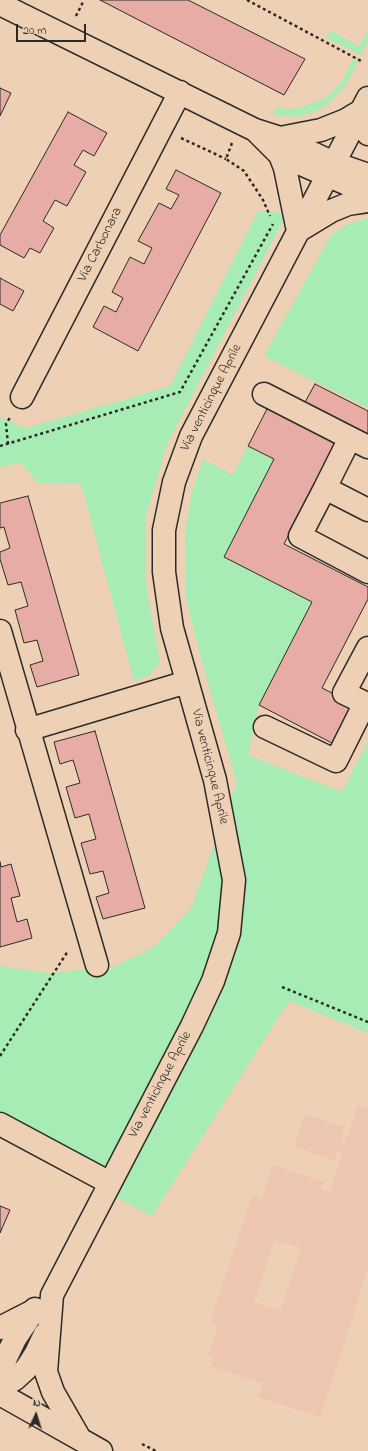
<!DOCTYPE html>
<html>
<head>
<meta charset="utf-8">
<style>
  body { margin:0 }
  #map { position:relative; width:368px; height:1451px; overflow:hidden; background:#eed1b5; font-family:"Indie Flower",sans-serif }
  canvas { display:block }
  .north { position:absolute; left:16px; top:1395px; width:40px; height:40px; -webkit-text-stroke:3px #eed1b5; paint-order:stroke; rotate:4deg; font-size:11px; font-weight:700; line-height:16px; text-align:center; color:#2b2b2b }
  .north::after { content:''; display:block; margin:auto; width:14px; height:18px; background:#2b2b2b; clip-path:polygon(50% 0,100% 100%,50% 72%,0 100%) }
  .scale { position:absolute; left:16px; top:24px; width:70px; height:18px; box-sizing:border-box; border:2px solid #2b2b2b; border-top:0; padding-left:5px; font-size:12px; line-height:14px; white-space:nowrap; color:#2b2b2b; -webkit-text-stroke:3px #eed1b5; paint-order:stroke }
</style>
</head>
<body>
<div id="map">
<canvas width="368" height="1451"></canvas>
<div class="north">N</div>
<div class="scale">20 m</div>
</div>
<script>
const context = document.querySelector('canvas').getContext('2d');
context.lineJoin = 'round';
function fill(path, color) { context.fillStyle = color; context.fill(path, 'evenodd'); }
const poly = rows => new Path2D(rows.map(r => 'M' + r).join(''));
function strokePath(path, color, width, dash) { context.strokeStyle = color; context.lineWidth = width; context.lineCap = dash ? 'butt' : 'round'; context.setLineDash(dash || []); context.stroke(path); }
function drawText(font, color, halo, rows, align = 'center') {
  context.font = font + ' "Indie Flower",sans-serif'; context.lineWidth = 4; context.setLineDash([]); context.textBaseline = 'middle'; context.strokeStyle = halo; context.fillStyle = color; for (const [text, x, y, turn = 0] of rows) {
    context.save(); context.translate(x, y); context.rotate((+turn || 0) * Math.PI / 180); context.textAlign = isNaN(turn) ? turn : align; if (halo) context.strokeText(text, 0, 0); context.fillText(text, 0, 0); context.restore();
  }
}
fill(poly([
  [358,1105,368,1108,368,1269,320,1417,258,1397,263,1383,211,1366,213,1357,208,1355,218,1327,210,1324,252,1197,262,1199,273,1165,324,1182,321,1189,330,1192,342,1153,338,1151,334,1161,294,1146,304,1114,345,1127,340,1141,345,1143],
  [274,1240,301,1248,281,1311,254,1302]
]), '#ecc6b0');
fill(poly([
  [330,30,359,46,368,30,368,42,361,55,326,38],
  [353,59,358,62,345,86,329,103,318,110,297,117,281,116,272,114,276,107,284,109,299,108,327,97,341,82],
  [258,211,287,213,167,444,146,516,146,584,160,662,151,674,134,681,81,484,38,483,21,463,0,467,0,417,26,428,170,386],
  [368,218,368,408,264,356,331,235,348,224],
  [248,446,274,459,224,557,312,602,259,705,248,755,342,792,368,741,368,1033,289,1001,152,1216,0,1138,0,966,50,973,116,966,155,946,191,908,237,783,200,655,186,599,185,534,191,496,203,459,233,475]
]), '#a7ebb5');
const building = poly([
  [100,0,188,0,305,59,284,95,100,0],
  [0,88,11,93,0,116,0,88],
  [68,112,107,133,94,156,83,150,74,165,86,172,67,206,55,200,43,221,54,228,40,253,30,248,24,258,0,245,0,235,68,112],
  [176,170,221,193,138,351,93,327,104,306,116,312,123,298,112,292,130,257,144,264,152,248,138,241,159,203,171,209,179,195,166,189,176,170],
  [0,278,24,291,13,311,0,304,0,278],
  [315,384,368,411,368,436,304,404,315,384],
  [268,407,337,443,284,544,368,587,368,599,322,688,352,703,332,743,259,705,312,602,224,557,274,459,248,446,268,407],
  [28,496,79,675,37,687,30,665,43,661,37,640,24,643,15,610,28,606,21,582,8,585,0,559,0,552,10,548,4,527,0,528,0,503,28,496],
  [95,731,145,908,103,919,96,897,109,893,103,871,90,874,81,843,96,839,89,814,75,818,66,787,80,783,73,760,60,764,54,742,95,731],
  [0,862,1,867,11,864,20,896,11,898,17,922,27,919,32,938,0,947,0,862],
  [0,1206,10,1210,0,1233,0,1206]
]);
fill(building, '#e7aca5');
strokePath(building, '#2b2b2b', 1);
const minor = poly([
  [0,4,255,130,280,138,321,130,346,120,361,111,368,134],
  [257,132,280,155,285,168,298,231,331,211,348,204,368,201],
  [280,138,334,163,368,175],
  [280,155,368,193],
  [264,394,350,438],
  [22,397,180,92],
  [368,447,350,438,325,488,368,510],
  [325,488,300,536,368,572],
  [0,631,97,965],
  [265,727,336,761,365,703,344,693,368,648],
  [27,730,187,682],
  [0,1124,110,1183],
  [0,1328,31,1312],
  [0,1376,3,1364,15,1339,35,1309],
  [0,1388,15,1379,26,1369,36,1353,45,1334],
  [0,1394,101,1451],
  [80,1439,53,1392,46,1372,52,1295,192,1026,213,981,229,933,234,880,215,780,172,628,164,572,164,530,174,482,191,436,368,98]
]);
strokePath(minor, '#2b2b2b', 25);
strokePath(poly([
  [247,0,363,62],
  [76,16,84,0],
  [181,138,226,159],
  [232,143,226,159,244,171,263,200,270,216],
  [8,444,6,424,11,416],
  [0,446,180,392,273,224],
  [282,987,368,1022],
  [0,1056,68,951],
  [142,1444,156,1451]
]), '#2b2b2b', 2.5, [3, 3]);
strokePath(minor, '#eed1b5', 22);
drawText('14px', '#2b2b2b', '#eed1b5', [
  ["Via Carbonara",101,245,-63],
  ["Via venticinque Aprile",212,398,-63],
  ["Via venticinque Aprile",209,767,76],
  ["Via venticinque Aprile",161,1085,-62]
]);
</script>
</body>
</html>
